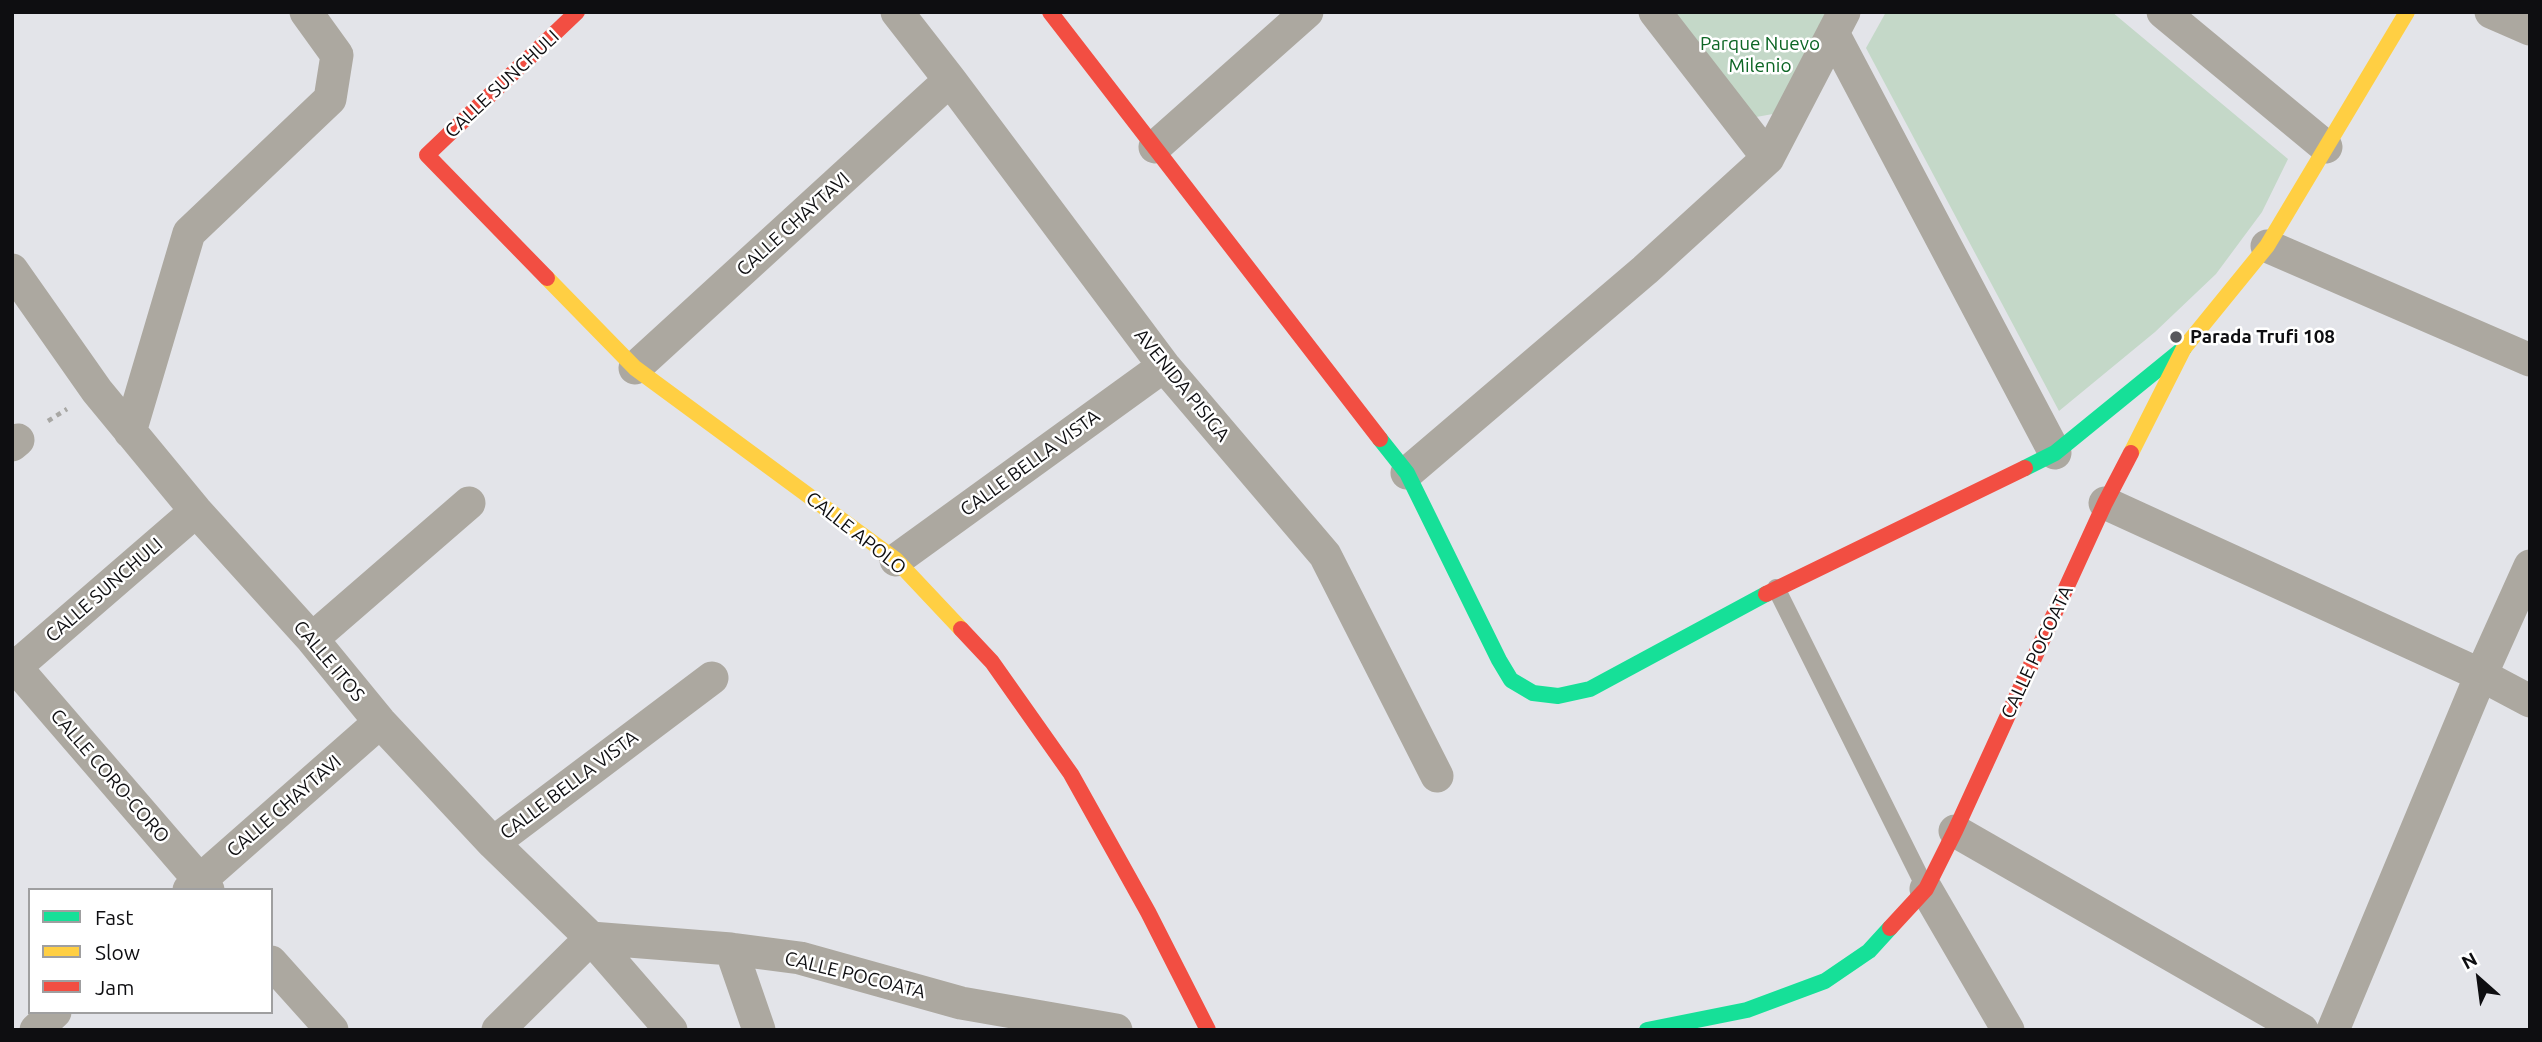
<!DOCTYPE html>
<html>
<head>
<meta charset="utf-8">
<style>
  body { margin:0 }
  #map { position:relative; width:2542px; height:1042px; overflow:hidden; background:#e3e4e9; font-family:Ubuntu,sans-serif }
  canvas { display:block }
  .frame { position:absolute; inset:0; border:14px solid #0e0e11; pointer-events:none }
  .legend { position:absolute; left:28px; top:888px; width:245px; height:126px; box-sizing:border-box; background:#fff; border:2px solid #9f9fa0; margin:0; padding:9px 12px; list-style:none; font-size:21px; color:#0e0e11 }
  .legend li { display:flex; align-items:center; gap:14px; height:35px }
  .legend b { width:35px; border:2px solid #9f9fa0 }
  .north { position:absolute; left:2444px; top:944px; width:70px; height:70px; -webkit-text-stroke:5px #fff; paint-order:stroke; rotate:332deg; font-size:19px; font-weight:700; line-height:28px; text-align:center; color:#0e0e11 }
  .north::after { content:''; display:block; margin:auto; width:24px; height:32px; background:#0e0e11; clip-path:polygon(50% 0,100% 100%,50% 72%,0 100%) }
</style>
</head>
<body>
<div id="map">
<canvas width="2542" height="1042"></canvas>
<div class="frame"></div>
<ul class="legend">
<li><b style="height:9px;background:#16e098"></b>Fast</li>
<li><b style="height:9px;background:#ffcf43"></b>Slow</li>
<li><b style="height:9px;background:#f24e42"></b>Jam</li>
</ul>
<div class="north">N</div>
</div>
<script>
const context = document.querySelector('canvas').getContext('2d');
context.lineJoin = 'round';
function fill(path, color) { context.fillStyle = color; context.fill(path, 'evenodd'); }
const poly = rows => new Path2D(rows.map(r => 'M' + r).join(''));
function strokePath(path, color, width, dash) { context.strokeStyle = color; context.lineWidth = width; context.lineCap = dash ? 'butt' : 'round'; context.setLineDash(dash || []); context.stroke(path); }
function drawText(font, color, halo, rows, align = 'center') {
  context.font = font + ' Ubuntu,sans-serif'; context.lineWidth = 5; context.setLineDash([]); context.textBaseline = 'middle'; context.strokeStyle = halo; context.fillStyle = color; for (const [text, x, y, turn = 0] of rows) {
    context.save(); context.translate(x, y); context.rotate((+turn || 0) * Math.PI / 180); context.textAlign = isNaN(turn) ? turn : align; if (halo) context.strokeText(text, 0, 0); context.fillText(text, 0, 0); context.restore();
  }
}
fill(poly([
  [1673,12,1828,12,1773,114,1756,117],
  [1886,12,2112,12,2288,159,2262,212,2216,274,2155,332,2059,411,1866,48]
]), '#c4d8c8');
strokePath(poly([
  [48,421,67,409]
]), '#a8a7a4', 4.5, [5, 5]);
strokePath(poly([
  [1776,588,1926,889]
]), '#aca8a0', 18);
strokePath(poly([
  [897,12,950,80,1164,366,1325,555,1437,776],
  [1655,12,1768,158],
  [2163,12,2326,147],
  [2491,12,2530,29],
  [1833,33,2055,453],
  [1155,147,1307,12],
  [2267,246,2530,360],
  [12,270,97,391,196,511,312,639,380,722,493,843,591,938,671,1030],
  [635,368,950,80],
  [130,432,189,233,330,99,337,55,306,12],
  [12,445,18,440],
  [1407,473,1645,270,1768,158,1844,12],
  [2105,503,2481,675,2530,701],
  [896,560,1164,366],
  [312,639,469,503],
  [12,663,208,890],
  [12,670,196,511],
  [1955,831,2302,1030],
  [493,843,712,678],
  [1926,889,2008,1030],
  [189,890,380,722],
  [731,949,759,1030],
  [271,962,332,1030],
  [36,1030,55,1012],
  [498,1030,591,938,731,949,800,958,961,1003,1116,1030],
  [2333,1030,2481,675,2530,566]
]), '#aca8a0', 33);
strokePath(poly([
  [1380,439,1407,473,1499,660,1511,680,1533,693,1558,696,1590,689,1766,594],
  [2025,468,2055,453,2184,348],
  [1647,1030,1747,1010,1825,981,1869,951,1890,928]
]), '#16e098', 16);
strokePath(poly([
  [547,278,635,368,896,560,961,629],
  [2131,453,2184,348,2267,246,2407,12]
]), '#ffcf43', 16);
strokePath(poly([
  [1050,12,1380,439],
  [547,278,427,155,577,12],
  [1766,594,2025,468],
  [961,629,992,662,1071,774,1148,912,1208,1030],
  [1890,928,1926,889,1955,831,2105,503,2131,453]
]), '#f24e42', 16);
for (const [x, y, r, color] of [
  [2176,337,7,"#59595d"]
]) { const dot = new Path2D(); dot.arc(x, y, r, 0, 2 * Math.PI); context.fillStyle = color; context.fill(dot); strokePath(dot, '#fff', 2.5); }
drawText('19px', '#0c6524', '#fff', [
  ["Parque Nuevo",1760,44],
  ["Milenio",1760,66]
]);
drawText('19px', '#0e0e11', '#fff', [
  ["CALLE SUNCHULI",502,84,-43],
  ["CALLE CHAYTAVI",793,224,-42],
  ["AVENIDA PISIGA",1182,385,51],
  ["CALLE BELLA VISTA",1030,463,-36],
  ["CALLE APOLO",856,533,38],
  ["CALLE SUNCHULI",104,590,-41],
  ["CALLE POCOATA",2037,652,-65],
  ["CALLE ITOS",329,661,50],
  ["CALLE CORO-CORO",110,776,49],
  ["CALLE BELLA VISTA",569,785,-37],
  ["CALLE CHAYTAVI",284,806,-41],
  ["CALLE POCOATA",855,975,14]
]);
drawText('bold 19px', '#0e0e11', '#fff', [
  ["Parada Trufi 108",2190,337]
], 'left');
</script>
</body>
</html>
